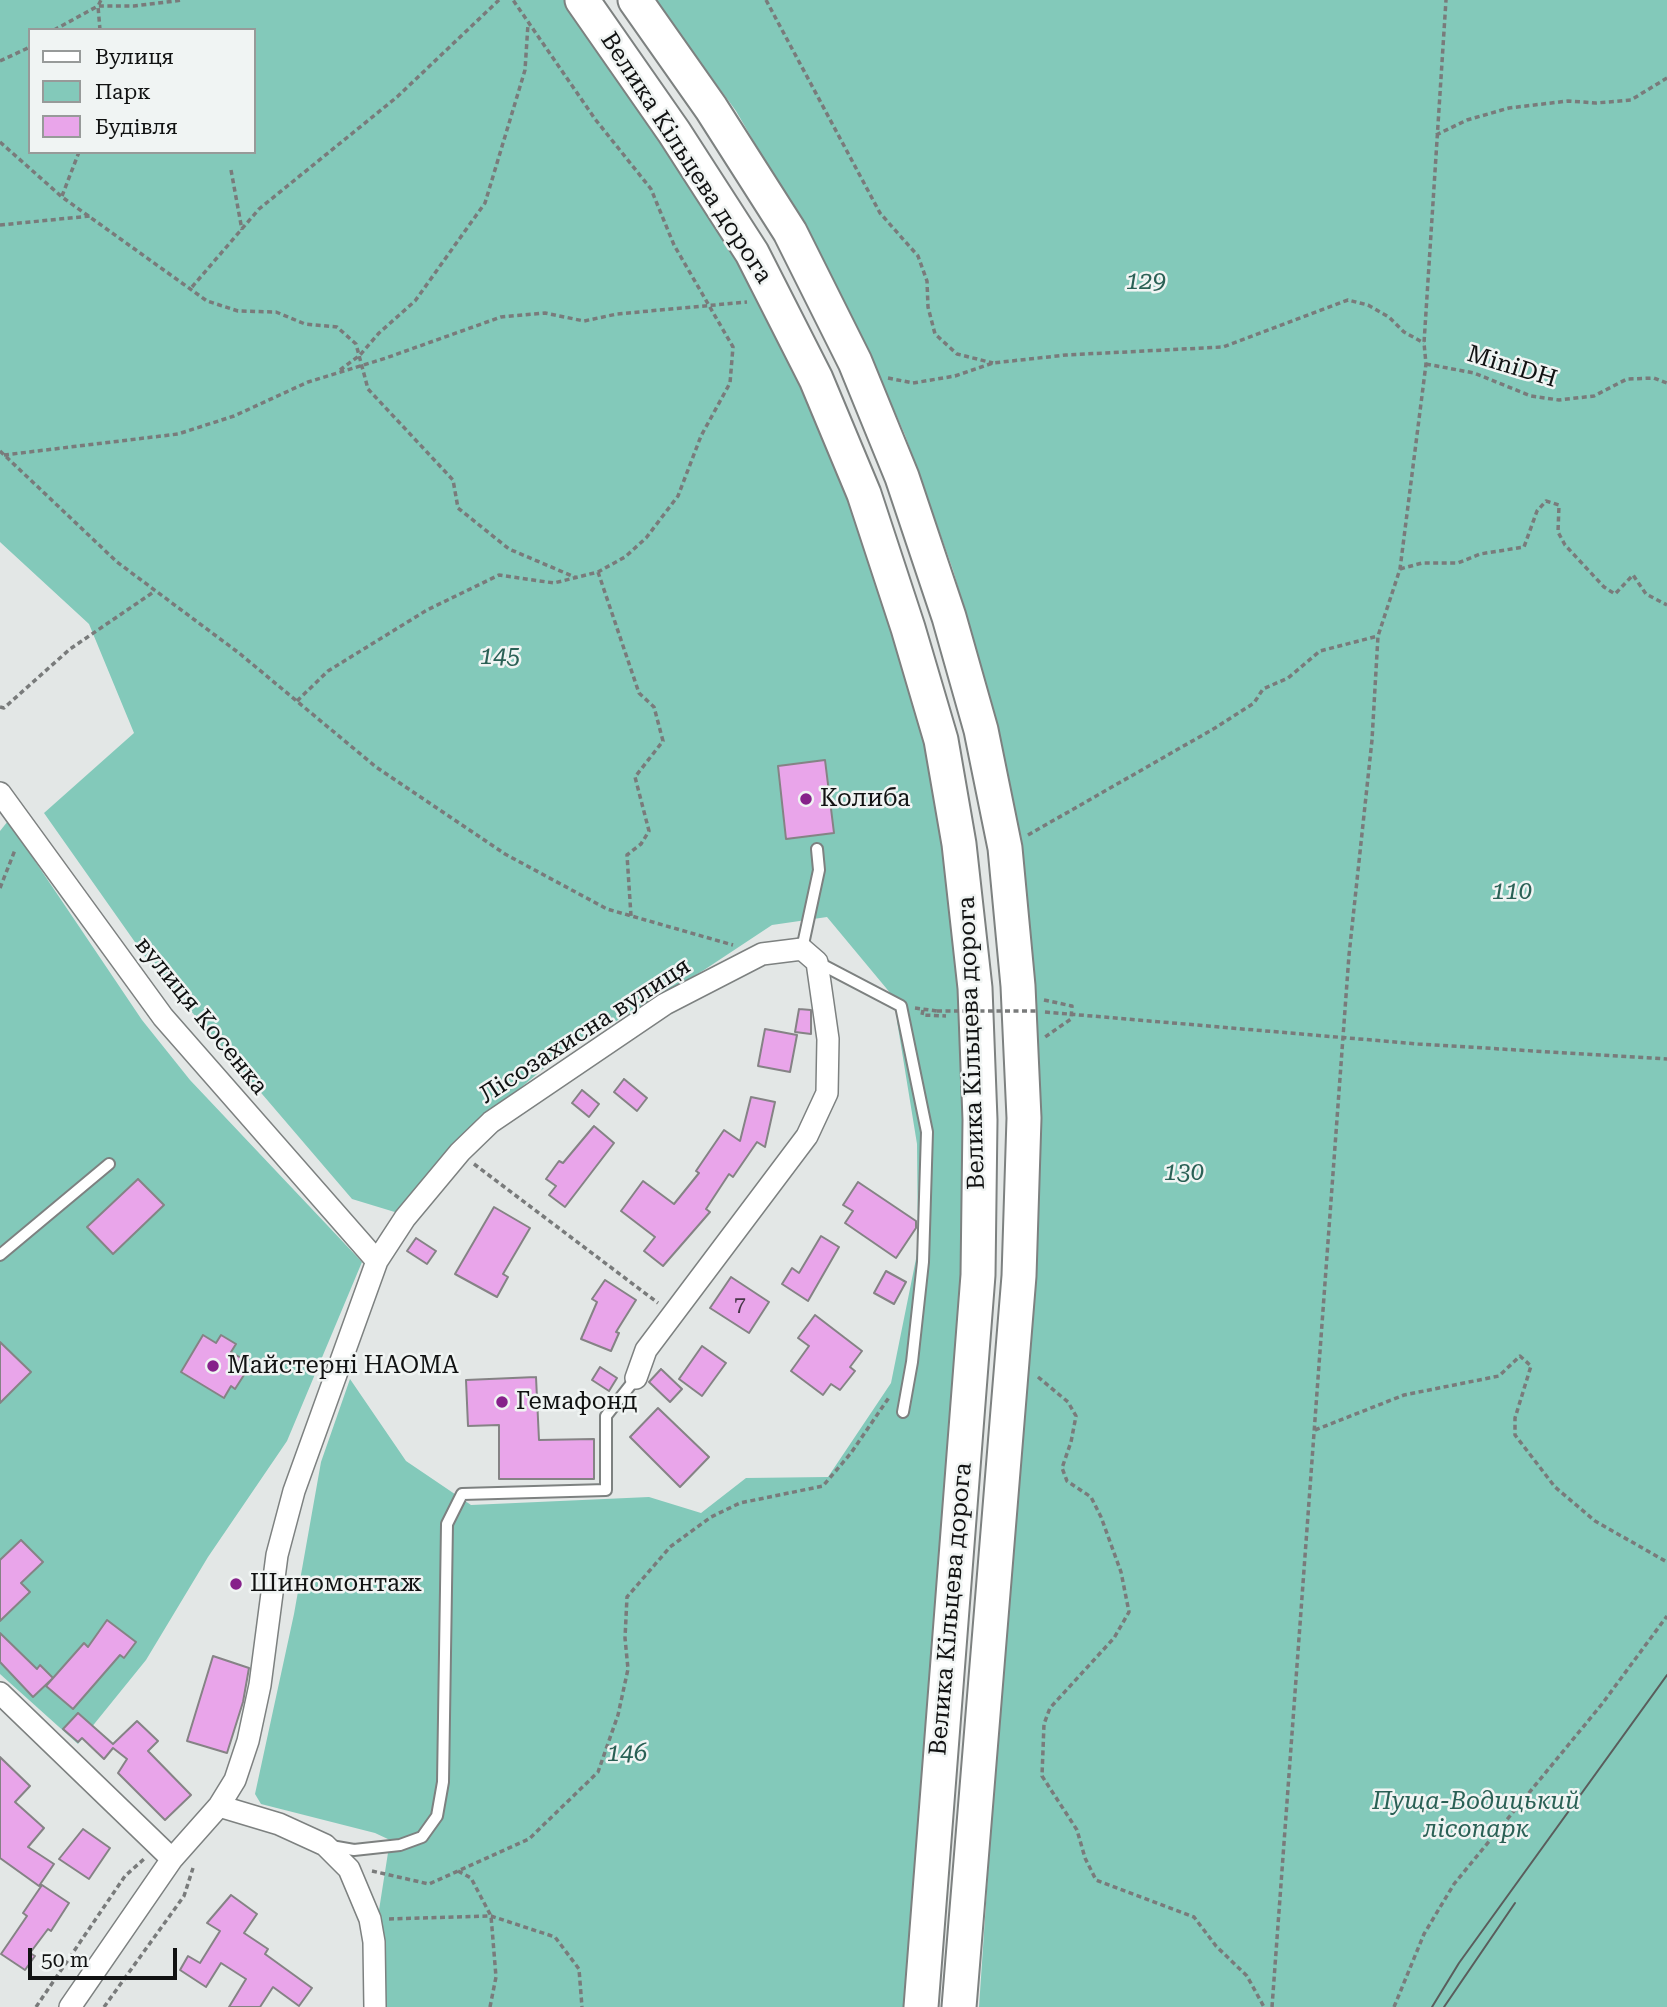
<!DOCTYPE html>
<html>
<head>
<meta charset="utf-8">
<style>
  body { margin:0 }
  #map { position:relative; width:1667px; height:2007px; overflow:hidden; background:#e3e7e6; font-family:"Roboto Serif",serif }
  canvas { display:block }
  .legend { position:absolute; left:28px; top:28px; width:228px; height:126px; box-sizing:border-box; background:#f0f4f3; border:2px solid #979a99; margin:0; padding:9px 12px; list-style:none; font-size:21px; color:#111212 }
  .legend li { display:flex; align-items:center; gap:14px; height:35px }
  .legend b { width:35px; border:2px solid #979a99 }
  .scale { position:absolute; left:28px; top:1948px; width:149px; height:32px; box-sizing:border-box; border:4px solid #111212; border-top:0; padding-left:9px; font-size:21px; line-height:24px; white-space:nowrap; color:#111212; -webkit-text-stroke:5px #f0f4f3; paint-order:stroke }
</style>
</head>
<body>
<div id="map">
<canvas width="1667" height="2007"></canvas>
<ul class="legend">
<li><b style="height:9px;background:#fff"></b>Вулиця</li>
<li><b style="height:19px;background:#83c9ba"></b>Парк</li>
<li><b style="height:19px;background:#e9a5ea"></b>Будівля</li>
</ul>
<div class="scale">50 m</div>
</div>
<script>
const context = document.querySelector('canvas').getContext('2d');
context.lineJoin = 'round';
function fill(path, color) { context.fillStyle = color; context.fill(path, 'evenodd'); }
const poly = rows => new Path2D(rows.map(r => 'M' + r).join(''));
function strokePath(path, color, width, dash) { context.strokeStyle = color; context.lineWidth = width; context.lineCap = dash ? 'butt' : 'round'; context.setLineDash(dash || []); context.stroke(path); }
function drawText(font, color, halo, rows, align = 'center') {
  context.font = font + ' "Roboto Serif",serif'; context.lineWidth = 5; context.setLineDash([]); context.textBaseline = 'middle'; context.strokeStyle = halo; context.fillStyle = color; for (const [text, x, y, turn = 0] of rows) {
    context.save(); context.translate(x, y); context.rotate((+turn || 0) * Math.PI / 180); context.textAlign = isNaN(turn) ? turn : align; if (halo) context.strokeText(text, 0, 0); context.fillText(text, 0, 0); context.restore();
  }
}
fill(poly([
  [0,0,582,0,816,379,941,740,980,1120,921,2007,375,2007,374,1942,390,1840,375,1833,261,1804,255,1794,294,1614,321,1462,350,1379,406,1461,471,1505,649,1497,701,1513,746,1478,828,1477,891,1383,918,1249,917,1144,897,1021,901,1006,827,917,772,925,704,970,563,1052,452,1146,398,1213,352,1199,149,962,44,813,134,733,89,624,0,542],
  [30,30,254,30,254,152,30,152],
  [655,0,1667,0,1667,2007,979,2007,1017,1441,998,752,982,670,953,570,905,435,863,340,799,219,736,111],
  [8,821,142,1020,190,1080,362,1262,287,1441,208,1557,146,1660,78,1744,0,1674,0,831]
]), '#83c9ba');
const building = poly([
  [825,760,834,833,786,839,778,766,825,760],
  [799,1009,811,1010,811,1034,795,1032,799,1009],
  [765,1029,797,1035,790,1072,758,1066,765,1029],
  [624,1079,647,1098,637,1111,614,1092,624,1079],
  [582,1090,599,1104,589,1117,572,1103,582,1090],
  [751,1097,775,1102,765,1147,757,1142,733,1177,729,1174,706,1209,710,1212,663,1266,644,1251,655,1237,621,1211,643,1181,674,1204,699,1173,696,1171,724,1130,740,1141,751,1097],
  [594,1126,614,1143,565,1207,549,1195,556,1186,546,1179,559,1161,563,1163,594,1126],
  [138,1179,164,1205,113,1254,87,1227,138,1179],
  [858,1182,916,1221,916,1228,896,1258,845,1223,853,1211,843,1205,858,1182],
  [494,1207,530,1228,503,1274,508,1277,497,1297,455,1274,494,1207],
  [821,1236,839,1247,808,1301,782,1284,792,1268,799,1273,821,1236],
  [416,1238,436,1251,427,1264,407,1251,416,1238],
  [886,1271,906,1282,894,1304,874,1293,886,1271],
  [731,1277,769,1302,749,1333,710,1308,731,1277],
  [605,1280,636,1300,616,1332,619,1333,611,1351,581,1339,597,1302,592,1299,605,1280],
  [815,1315,862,1351,850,1367,855,1371,840,1390,831,1384,823,1395,791,1371,809,1346,798,1338,815,1315],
  [203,1335,216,1343,221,1335,236,1344,231,1352,246,1361,239,1372,244,1375,235,1389,231,1386,224,1398,181,1372,203,1335],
  [0,1342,31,1372,0,1403,0,1342],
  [702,1346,726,1363,702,1396,679,1379,702,1346],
  [600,1367,617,1378,609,1391,592,1380,600,1367],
  [661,1369,682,1389,670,1402,649,1382,661,1369],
  [536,1377,539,1440,594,1439,594,1479,499,1479,499,1425,468,1426,466,1380,536,1377],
  [658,1408,709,1457,680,1487,630,1437,658,1408],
  [21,1540,43,1562,21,1583,30,1592,0,1621,0,1560,21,1540],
  [107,1620,136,1642,124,1658,120,1655,73,1709,46,1686,84,1643,88,1647,107,1620],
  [0,1633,37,1669,40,1665,53,1678,33,1697,0,1662,0,1633],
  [213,1656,249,1668,243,1702,227,1753,187,1741,213,1656],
  [78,1713,113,1744,137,1721,158,1741,148,1751,191,1795,165,1820,118,1773,127,1759,113,1748,104,1759,82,1738,78,1742,63,1729,78,1713],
  [0,1757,30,1786,15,1802,44,1828,28,1847,54,1864,39,1886,0,1858,0,1757],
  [83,1829,110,1848,89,1879,59,1859,83,1829],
  [42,1885,69,1903,51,1931,48,1929,30,1953,35,1956,25,1970,1,1954,27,1916,23,1913,42,1885],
  [231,1895,257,1914,244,1933,268,1949,265,1954,312,1988,299,2006,273,1987,260,2007,229,2007,246,1979,221,1963,206,1987,180,1970,188,1956,200,1963,220,1931,207,1923,231,1895]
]);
fill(building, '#e9a5ea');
strokePath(building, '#858385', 2);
const lane = poly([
  [802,949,819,870,817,849],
  [817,962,901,1006,927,1132,923,1262,912,1362,903,1412],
  [0,1255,109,1164],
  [331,1846,354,1850,400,1845,422,1837,437,1816,443,1782,447,1524,462,1494,606,1490,606,1416,636,1378]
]);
const street = poly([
  [0,793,163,1017,377,1261],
  [0,1693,172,1859],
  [219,1806,279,1824,325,1845,349,1869,370,1919,374,1942,375,2007],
  [70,2007,172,1859,219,1806,235,1780,248,1741,260,1685,277,1555,294,1491,377,1261,405,1218,460,1152,491,1122,665,1004,762,954,802,949,817,962,828,1039,827,1093,807,1136,646,1350,636,1378]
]);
const primary = poly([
  [582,0,674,132,752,253,816,379,864,494,908,628,941,740,959,844,975,988,980,1120,978,1275,921,2007],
  [635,0,711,108,790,232,855,362,902,477,949,617,981,730,1005,848,1018,986,1024,1118,1019,1276,959,2007]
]);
strokePath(lane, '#7d8180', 14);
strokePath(street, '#7d8180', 24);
strokePath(primary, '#7d8180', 37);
strokePath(poly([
  [766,0,880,213,918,256,927,281,928,307,935,334,957,354,993,363],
  [54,30,98,6,134,6,183,0],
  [100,30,98,6,101,0],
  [0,61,30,47],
  [1436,135,1467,120,1509,108,1568,101,1596,103,1631,100,1667,78],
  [0,142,62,197,207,301,238,311,276,312,305,324,337,327,356,344,368,389,453,480,458,508,509,549,577,578],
  [231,170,242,230],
  [62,196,79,152],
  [0,225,90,216],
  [192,287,259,209,397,97,499,0],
  [1426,364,1474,373,1531,396,1559,400,1594,396,1627,379,1654,378,1667,383],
  [340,370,360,355,379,333,415,301,485,203,525,70,528,24],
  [888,378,913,383,955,376,993,363,1066,355,1223,347,1348,300,1368,305,1389,317,1404,332,1424,343],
  [0,451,117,562,239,653,376,767,505,854,607,909,733,945],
  [4,455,178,434,234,416,308,382,386,358,501,317,545,313,584,321,617,314,747,302],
  [1400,569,1422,563,1458,563,1480,554,1524,547,1537,511,1546,501,1559,505,1558,532,1565,545,1604,587,1615,594,1633,575,1646,594,1667,605],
  [598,572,639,693,654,707,663,741,635,777,649,831,641,844,627,855,631,916],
  [297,701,328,671,427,610,499,575,554,583,598,572,625,557,646,538,678,496,701,436,730,383,733,347,674,245,651,189,595,119,513,0],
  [0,707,4,708,70,649,155,591],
  [1028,835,1215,728,1254,703,1263,689,1288,678,1320,651,1378,636],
  [0,888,15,850],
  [1044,1000,1072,1006,1071,1019,1045,1037],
  [915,1008,937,1011],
  [923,1010,922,1015,946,1016],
  [1045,1012,1418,1044,1667,1059],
  [474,1164,658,1303],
  [1038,1377,1068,1402,1076,1416,1071,1442,1062,1468,1067,1481,1091,1497,1101,1517,1121,1572,1129,1612,1114,1638,1050,1708,1044,1724,1042,1776,1077,1830,1085,1858,1096,1880,1194,1917,1216,1946,1247,1976,1264,2007],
  [1315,1430,1404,1395,1499,1376,1520,1356,1531,1366,1515,1418,1515,1435,1555,1487,1595,1521,1667,1562],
  [372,1871,429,1884,529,1839,598,1772,618,1715,628,1669,625,1638,627,1597,670,1547,711,1517,740,1503,823,1486,851,1453,890,1396],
  [458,1871,471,1878,491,1916,496,1977,490,2007],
  [389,1919,491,1916,555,1937,579,1969,582,2007],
  [36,2007,125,1876,144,1859],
  [104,2007,184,1896,193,1868],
  [1272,2007,1349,955,1372,740,1378,636,1400,569,1426,364,1424,343,1446,0],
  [1394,2007,1424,1934,1454,1884,1602,1704,1667,1616]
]), '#797b7b', 3.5, [5, 3.5]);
strokePath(lane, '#fff', 10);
strokePath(street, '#fff', 21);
strokePath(primary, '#fff', 33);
strokePath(poly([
  [1432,2007,1459,1963,1667,1675],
  [1444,2007,1515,1903]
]), '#5a5d5c', 2);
strokePath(poly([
  [937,1011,1036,1011]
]), '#797b7b', 3.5, [5, 3.5]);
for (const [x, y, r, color] of [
  [806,799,7,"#86218a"],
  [213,1366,7,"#86218a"],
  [502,1402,7,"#86218a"],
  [236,1584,7,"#86218a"]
]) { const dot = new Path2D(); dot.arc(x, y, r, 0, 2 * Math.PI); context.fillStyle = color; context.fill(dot); strokePath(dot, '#f0f4f3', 2.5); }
drawText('21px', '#473748', null, [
  ["7",740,1305]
]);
drawText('24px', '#111212', '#f0f4f3', [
  ["Велика Кільцева дорога",686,158,57],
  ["MiniDH",1512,367,17],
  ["вулиця Косенка",201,1016,51],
  ["Лісозахисна вулиця",585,1031,-33],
  ["Велика Кільцева дорога",972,1043,-92],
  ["Велика Кільцева дорога",951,1609,-85]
]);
drawText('italic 24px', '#2a6055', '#f0f4f3', [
  ["129",1146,282],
  ["145",500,657],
  ["110",1512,892],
  ["130",1184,1173],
  ["146",627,1754],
  ["Пуща-Водицький",1476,1802],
  ["лісопарк",1476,1830]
]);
drawText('24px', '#111212', '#f0f4f3', [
  ["Колиба",820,799],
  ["Майстерні НАОМА",227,1366],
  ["Гемафонд",516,1402],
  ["Шиномонтаж",250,1584]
], 'left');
</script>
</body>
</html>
